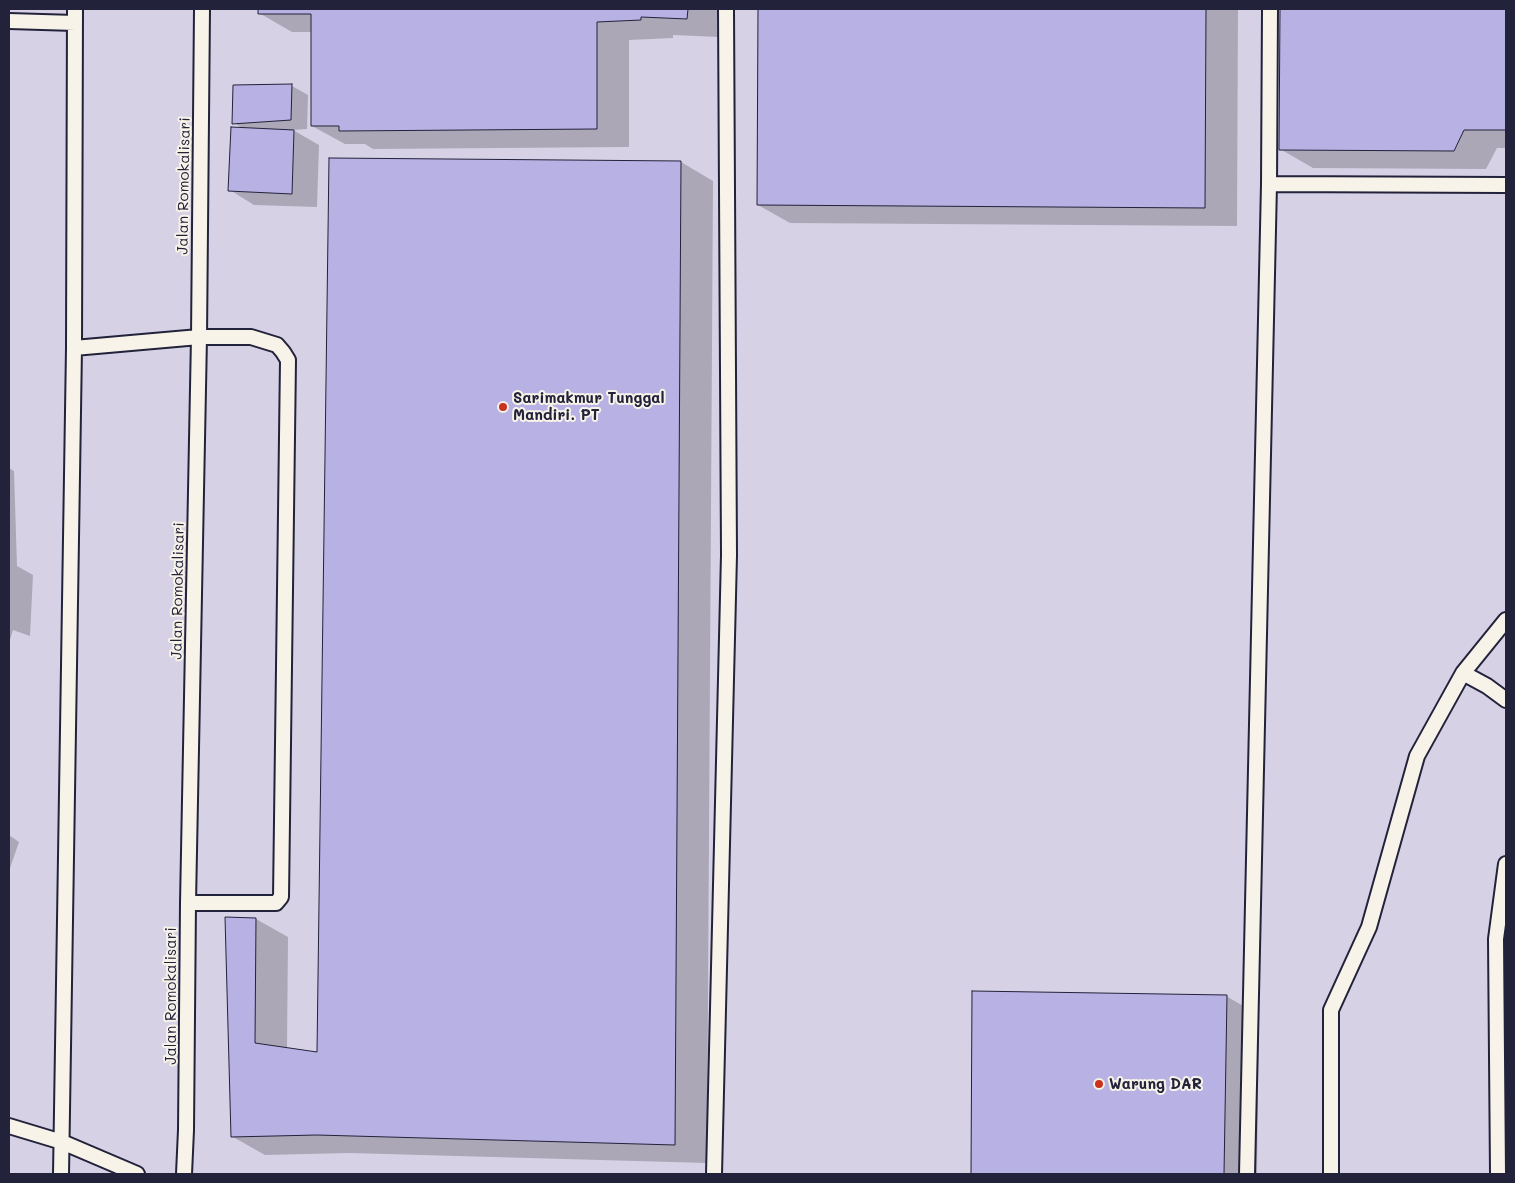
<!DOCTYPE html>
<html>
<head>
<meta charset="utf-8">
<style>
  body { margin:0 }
  #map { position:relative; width:1515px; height:1183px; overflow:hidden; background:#e4dfe6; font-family:Mali,sans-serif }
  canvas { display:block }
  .frame { position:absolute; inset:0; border:10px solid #22223b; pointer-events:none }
</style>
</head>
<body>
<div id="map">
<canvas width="1515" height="1183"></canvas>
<div class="frame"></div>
</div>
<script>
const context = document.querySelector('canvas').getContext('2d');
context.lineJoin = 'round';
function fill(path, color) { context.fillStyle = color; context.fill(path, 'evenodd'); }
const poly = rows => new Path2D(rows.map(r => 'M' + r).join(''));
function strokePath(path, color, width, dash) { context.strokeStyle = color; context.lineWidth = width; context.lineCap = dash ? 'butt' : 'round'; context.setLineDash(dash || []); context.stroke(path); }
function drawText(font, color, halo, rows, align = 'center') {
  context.font = font + ' Mali,sans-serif'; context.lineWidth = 4; context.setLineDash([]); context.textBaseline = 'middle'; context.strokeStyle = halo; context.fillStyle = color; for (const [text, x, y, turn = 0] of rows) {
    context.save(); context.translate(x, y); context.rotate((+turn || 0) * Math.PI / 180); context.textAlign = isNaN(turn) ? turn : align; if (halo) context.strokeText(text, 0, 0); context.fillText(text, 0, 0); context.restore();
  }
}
fill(poly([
  [9,9,1506,9,1506,1174,9,1174]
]), '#d7d1e5');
fill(poly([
  [259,9,720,9,719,37,673,35,673,38,629,40,629,147,373,149,365,144,345,144,312,126,312,32,292,32,259,13],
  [759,9,1238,9,1237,226,790,223,758,205],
  [1281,9,1506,9,1506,148,1497,148,1486,169,1313,168,1280,149],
  [292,86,308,95,307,129,293,130,319,145,317,207,254,205,230,190,244,129,234,123],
  [681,162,713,181,707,1163,350,1153,265,1155,233,1137,226,918,256,919,288,937,287,1049,318,1053],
  [9,468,14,471,17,566,33,575,30,636,13,630,9,643],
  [9,835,19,842,9,871],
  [973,992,1226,996,1259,1015,1257,1174,973,1174]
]), '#0003');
const building = poly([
  [258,9,688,9,687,19,641,17,641,20,597,22,597,129,339,131,339,126,311,126,311,14,258,14,258,9],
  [758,9,1206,9,1205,208,757,205,758,9],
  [1280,9,1506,9,1506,130,1464,130,1454,151,1279,150,1280,9],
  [292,84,291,120,232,124,233,85,292,84],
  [231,127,294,130,292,194,228,191,231,127],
  [329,158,681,161,675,1145,317,1135,231,1137,225,917,256,918,255,1043,317,1052,329,158],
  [972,991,1227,995,1224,1174,971,1174,972,991]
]);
fill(building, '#b8b1e3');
strokePath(building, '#22223b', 1);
const service = poly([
  [9,21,75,23],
  [1269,184,1506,185],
  [74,348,199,337,251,337,277,345,283,352,288,360,281,897,276,903,188,903],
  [1463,673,1487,686,1506,700],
  [9,1126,62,1142,137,1174],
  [61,1174,74,348,75,9],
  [184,1174,186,1130,188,903,199,337,202,9],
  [714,1174,729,555,726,9],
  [1247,1174,1269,184,1270,9],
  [1331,1174,1331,1010,1369,927,1417,756,1463,673,1506,620],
  [1498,1174,1496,939,1506,864]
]);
strokePath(service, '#22223b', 18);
strokePath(service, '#f7f3e8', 14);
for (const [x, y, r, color] of [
  [503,407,5,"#c8321e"],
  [1099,1084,5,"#c8321e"]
]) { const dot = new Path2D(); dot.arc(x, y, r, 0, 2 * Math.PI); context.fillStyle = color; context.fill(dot); strokePath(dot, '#f7f3e8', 2); }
drawText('15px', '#22223b', '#f7f3e8', [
  ["Jalan Romokalisari",184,186,-89],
  ["Jalan Romokalisari",178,591,-89],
  ["Jalan Romokalisari",171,996,-90]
]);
drawText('bold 15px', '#22223b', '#f7f3e8', [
  ["Sarimakmur Tunggal",513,398],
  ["Mandiri. PT",513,415],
  ["Warung DAR",1109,1084]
], 'left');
</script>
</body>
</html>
